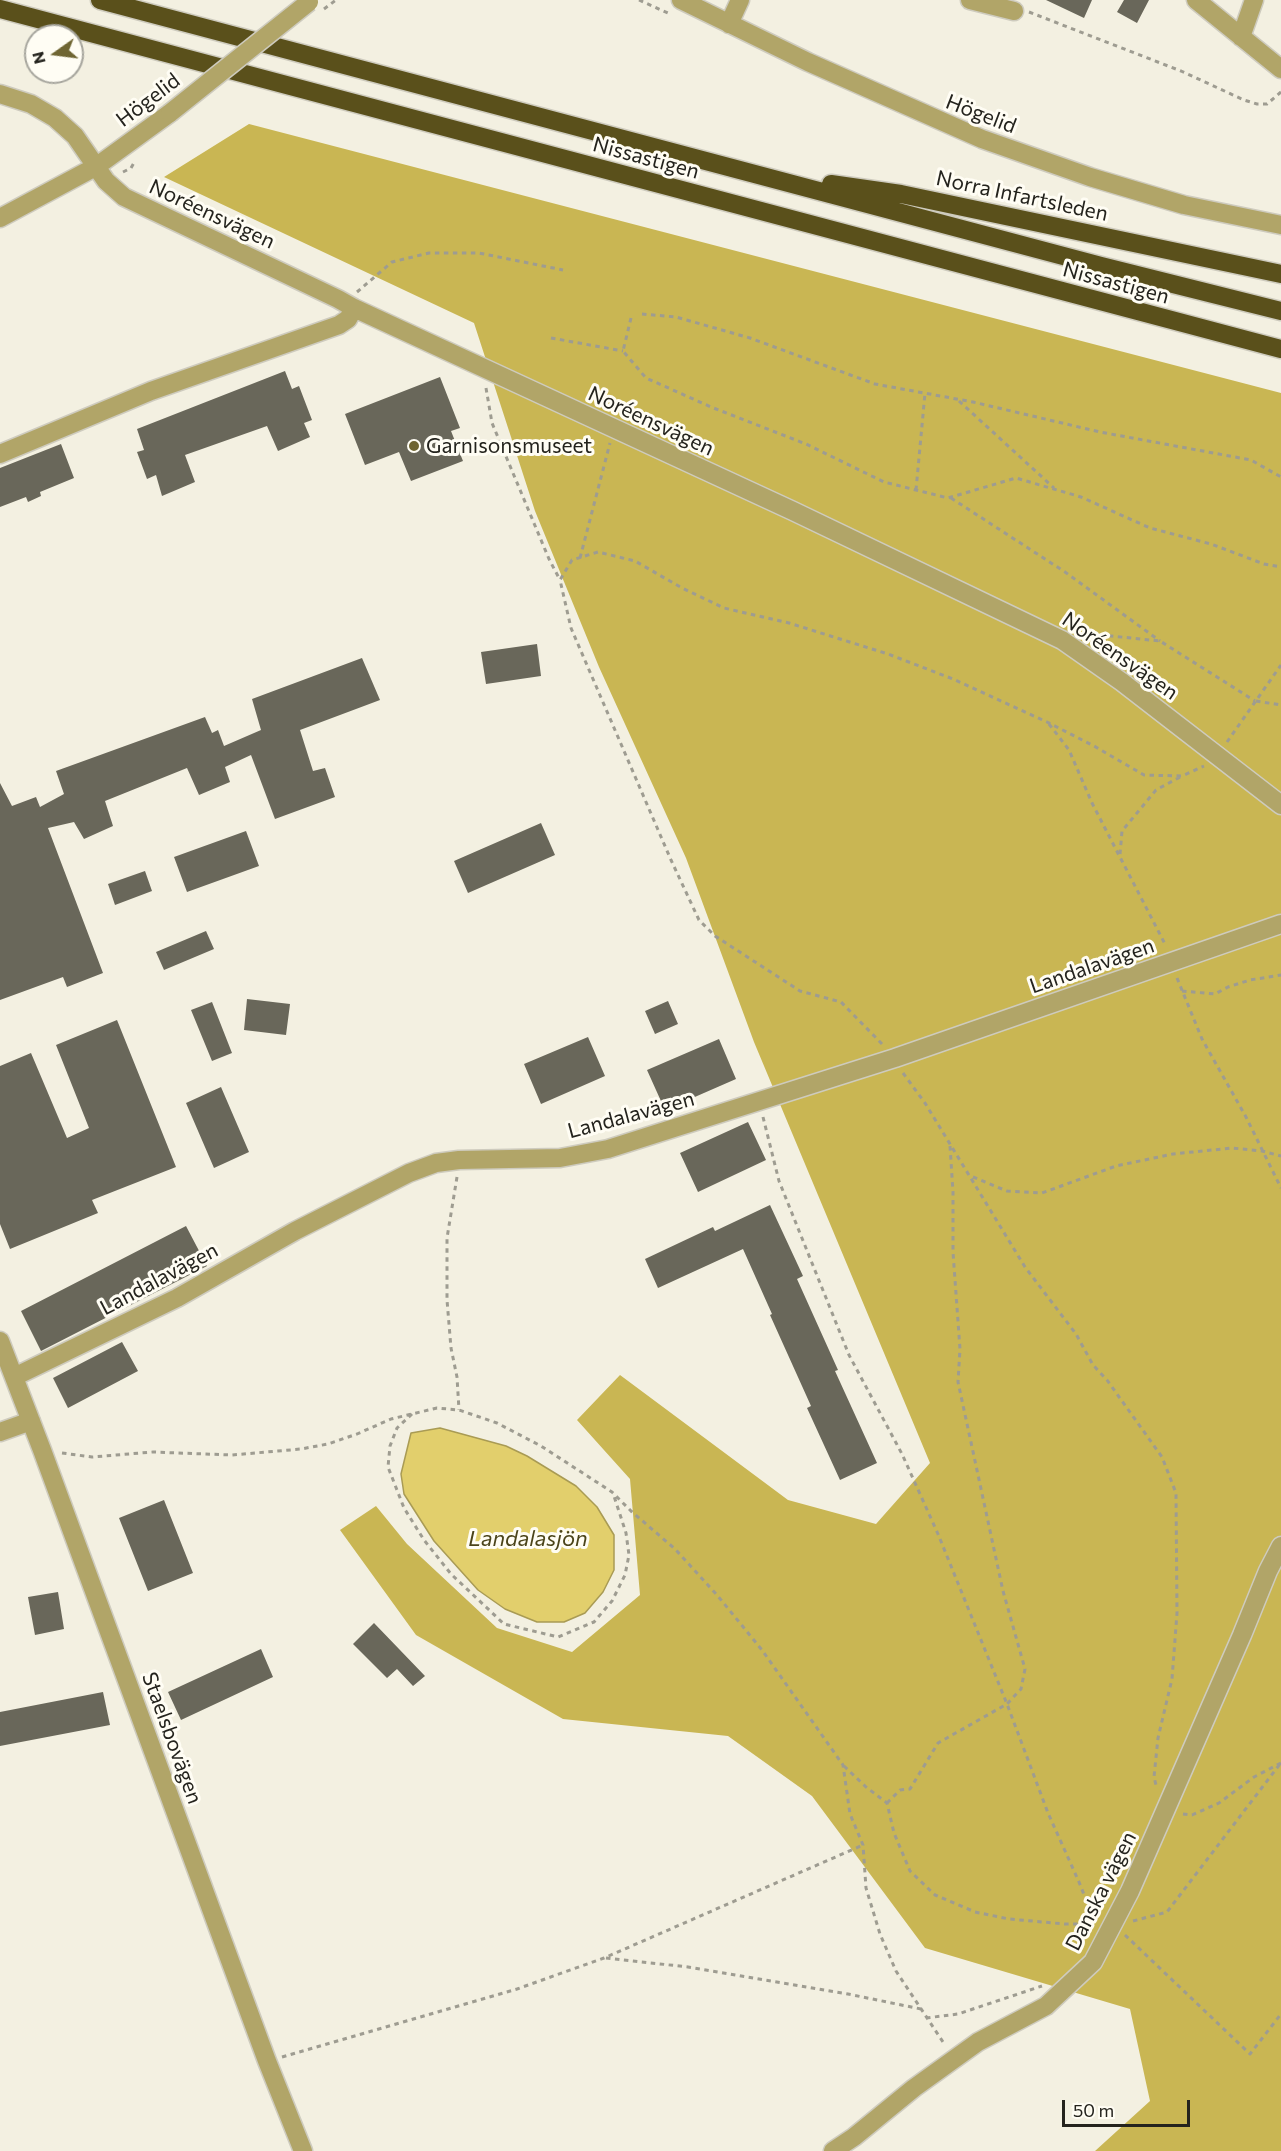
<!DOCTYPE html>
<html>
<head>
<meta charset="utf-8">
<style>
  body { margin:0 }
  #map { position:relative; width:1281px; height:2151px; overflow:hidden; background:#f3f0e1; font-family:Commissioner,sans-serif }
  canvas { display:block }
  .north { position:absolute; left:24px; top:24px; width:60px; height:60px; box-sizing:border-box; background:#fffdf4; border:2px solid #a7a69e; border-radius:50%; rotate:256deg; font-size:16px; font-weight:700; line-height:24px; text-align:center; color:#24231d }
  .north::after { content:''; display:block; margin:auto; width:21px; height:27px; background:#6f6532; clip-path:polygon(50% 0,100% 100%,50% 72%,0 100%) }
  .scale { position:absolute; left:1062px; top:2100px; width:128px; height:27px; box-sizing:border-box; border:3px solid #24231d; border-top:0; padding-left:8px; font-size:18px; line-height:21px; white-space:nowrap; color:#24231d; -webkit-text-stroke:4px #fffdf4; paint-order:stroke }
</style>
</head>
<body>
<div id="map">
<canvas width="1281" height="2151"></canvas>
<div class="north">N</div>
<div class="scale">50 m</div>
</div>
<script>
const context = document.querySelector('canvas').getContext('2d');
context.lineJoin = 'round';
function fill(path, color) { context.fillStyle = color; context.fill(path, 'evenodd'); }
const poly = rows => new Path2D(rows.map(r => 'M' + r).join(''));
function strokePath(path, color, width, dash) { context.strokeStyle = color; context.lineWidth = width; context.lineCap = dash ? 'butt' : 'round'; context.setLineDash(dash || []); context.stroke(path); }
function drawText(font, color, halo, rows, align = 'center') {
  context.font = font + ' Commissioner,sans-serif'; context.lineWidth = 6; context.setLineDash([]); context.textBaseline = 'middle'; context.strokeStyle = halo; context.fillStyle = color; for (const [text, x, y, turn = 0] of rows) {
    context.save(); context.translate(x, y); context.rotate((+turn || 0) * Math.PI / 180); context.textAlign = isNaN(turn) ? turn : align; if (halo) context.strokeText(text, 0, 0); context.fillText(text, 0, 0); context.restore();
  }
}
fill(poly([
  [249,124,1281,393,1281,2151,1095,2151,1150,2101,1130,2009,925,1948,812,1796,728,1736,563,1719,416,1635,340,1530,376,1506,407,1544,497,1628,572,1652,640,1595,630,1479,577,1420,620,1375,788,1500,876,1524,930,1463,754,1042,686,858,599,667,535,511,474,323,164,177]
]), '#c9b653');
const water = poly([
  [440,1428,506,1446,527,1456,576,1486,597,1507,614,1535,614,1570,603,1592,585,1613,564,1622,537,1622,505,1609,478,1590,434,1541,404,1494,401,1474,411,1433,440,1428]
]);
fill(water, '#e2cf6c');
strokePath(water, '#a99b54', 1.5);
fill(poly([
  [1046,0,1092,0,1084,18],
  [1124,0,1149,0,1137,23,1117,12],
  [285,371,292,389,299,386,312,420,304,423,310,437,278,451,267,426,185,455,195,482,162,496,156,475,147,479,137,452,144,450,137,429],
  [440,377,460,428,451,431,463,461,411,481,399,452,365,465,345,414],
  [61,444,74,478,40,492,41,496,28,502,26,497,0,507,0,468],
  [537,644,541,676,486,684,481,652],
  [362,658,380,700,300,730,313,771,325,768,335,797,275,819,251,755,225,767,230,782,199,795,187,768,105,801,113,826,84,839,74,822,48,828,103,973,67,987,63,977,0,1000,0,783,12,806,36,797,40,807,64,794,56,771,205,717,212,733,218,730,224,746,261,730,252,699],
  [541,823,555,855,468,893,454,861],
  [246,831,259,866,187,892,174,857],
  [145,871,152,891,115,905,108,884],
  [206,931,214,949,164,970,156,952],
  [247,999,290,1004,286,1035,244,1030],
  [668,1001,678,1024,655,1034,645,1011],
  [212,1002,232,1053,212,1061,191,1010],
  [117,1020,176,1167,92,1200,98,1213,10,1249,0,1224,0,1066,31,1053,67,1138,89,1128,56,1045],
  [588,1037,605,1076,541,1104,524,1064],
  [719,1039,736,1079,665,1110,647,1070],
  [221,1087,249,1152,214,1168,186,1103],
  [748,1122,766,1160,698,1192,680,1153],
  [770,1205,803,1276,797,1279,838,1370,835,1371,877,1463,840,1480,807,1408,811,1406,770,1315,772,1314,743,1249,658,1288,645,1259,713,1227,715,1231],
  [186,1226,207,1266,41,1351,21,1311],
  [122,1342,138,1371,68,1408,53,1378],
  [164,1500,193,1573,148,1591,119,1518],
  [58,1592,64,1629,35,1635,28,1597],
  [374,1623,425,1676,413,1686,397,1669,387,1678,353,1644],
  [261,1649,273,1677,181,1720,168,1692],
  [103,1692,110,1725,0,1746,0,1712]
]), '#69675a');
const minor = poly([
  [681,0,808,62,982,139,1090,177,1184,205,1281,225],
  [970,0,1014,11],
  [1196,0,1281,69],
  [729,24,740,0],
  [1241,37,1254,0],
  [0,94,31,104,55,118,75,136,106,181,124,197,338,299,354,308,793,511,1062,640,1122,682,1281,805],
  [0,218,97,166,170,113],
  [0,454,151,391,339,325,348,319,354,308],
  [0,1341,42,1450,267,2061,303,2151],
  [14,1377,177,1298,295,1231,409,1173,436,1163,459,1160,560,1158,608,1149,895,1058,1281,924],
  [0,1432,31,1421],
  [833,2151,854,2137,914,2088,978,2042,1046,2006,1093,1962,1130,1891,1242,1635,1268,1571,1281,1546]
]);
const highway = poly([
  [100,0,1101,266,1281,311],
  [0,9,1281,349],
  [831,184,901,194,1281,274]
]);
strokePath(minor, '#cecbbe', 21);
strokePath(highway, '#cecbbe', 21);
strokePath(poly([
  [639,0,670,14],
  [324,9,336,0],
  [1029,12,1181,71,1244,100,1257,104,1267,104,1281,92],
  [123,172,131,168,135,161],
  [357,292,392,262,429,253,479,253,563,270],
  [642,314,676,317,750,338,875,384,973,402,1100,432,1251,460,1281,477],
  [631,318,623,351,646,378,711,407,806,444,884,482,948,498,1016,478,1081,497,1150,528,1211,544,1264,564,1281,567],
  [551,338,623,351],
  [486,388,492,423,549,559,560,580],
  [959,401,1054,488],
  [916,490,925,393],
  [951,498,1065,572,1160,641],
  [580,558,610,443],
  [1082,633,1160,641,1255,701],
  [1256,701,1281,705],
  [1049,724,1069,750,1092,803,1166,946],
  [1227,742,1281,665],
  [1120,854,1122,831,1156,790,1180,777],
  [1177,978,1202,1039,1246,1117,1281,1188],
  [1182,991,1215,994,1228,987,1250,980,1281,975],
  [882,1044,841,1002,800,991,715,936,699,920,671,860,571,628,560,580,572,560,598,552,635,561,682,588,724,608,789,623,888,654,953,679,1047,722,1094,746,1144,775,1182,776,1204,766],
  [903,1073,925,1103,1025,1267,1076,1334,1093,1365,1107,1380,1162,1457,1176,1493,1177,1613,1172,1679,1158,1738,1154,1777,1156,1785],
  [763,1117,779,1181,849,1355,902,1454,938,1534,1007,1704,1048,1813,1079,1882,1095,1922],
  [457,1177,447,1238,447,1300,451,1348,457,1377,459,1410],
  [973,1177,1007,1191,1042,1193,1116,1166,1173,1154,1232,1148,1262,1151,1281,1156],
  [412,1414,397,1428,390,1446,388,1467,404,1508,424,1540,451,1574,504,1624,558,1637,594,1622,612,1601,625,1575,629,1555,626,1533,613,1493],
  [62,1453,92,1457,153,1452,232,1455,301,1449,328,1444,357,1434,391,1419,437,1408,459,1410,497,1423,541,1446,612,1492,631,1511,675,1549,717,1595,762,1650,843,1765,850,1814,863,1845,866,1888,880,1934,896,1971,945,2045],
  [844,1766,866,1787,887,1803,894,1833,910,1871,935,1895,975,1912,1009,1919,1065,1924,1093,1924],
  [887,1803,900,1790,910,1789,938,1743,1007,1704,1021,1689,1025,1669,1003,1591,958,1382,960,1349,953,1252,953,1192,950,1146],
  [1183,1814,1192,1815,1219,1803,1254,1777,1281,1763],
  [1133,1921,1167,1912,1280,1764],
  [1125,1935,1250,2054,1281,2014],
  [606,1958,688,1967,848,1994,921,2009],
  [926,2018,958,2014,1042,1986],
  [282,2057,517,1989,604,1958,863,1845]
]), '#9e9c91', 3, [4.5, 4.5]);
strokePath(minor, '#b1a568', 18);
strokePath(highway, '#5a501b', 18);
const minorBridge = poly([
  [170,113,309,2]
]);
strokePath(minorBridge, '#cecbbe', 21, []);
strokePath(minorBridge, '#b1a568', 18);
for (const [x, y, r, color] of [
  [414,446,6,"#6f6532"]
]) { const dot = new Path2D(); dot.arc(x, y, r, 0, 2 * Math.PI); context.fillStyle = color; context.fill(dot); strokePath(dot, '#fffdf4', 2); }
drawText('21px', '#24231d', '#fffdf4', [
  ["Högelid",148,100,-37],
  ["Högelid",981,114,21],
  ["Nissastigen",646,158,15],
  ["Norra Infartsleden",1022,196,12],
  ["Noréensvägen",212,214,25],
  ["Nissastigen",1116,283,15],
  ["Noréensvägen",651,421,25],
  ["Noréensvägen",1120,656,35],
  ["Landalavägen",1092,966,-19],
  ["Landalavägen",631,1115,-15],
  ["Landalavägen",159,1279,-28],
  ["Staelsbovägen",172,1738,70],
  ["Danska vägen",1101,1891,-63]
]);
drawText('21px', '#24231d', '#fffdf4', [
  ["Garnisonsmuseet",426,446]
], 'left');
drawText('italic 22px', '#4b441a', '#fffdf4', [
  ["Landalasjön",528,1539]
]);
</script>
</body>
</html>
